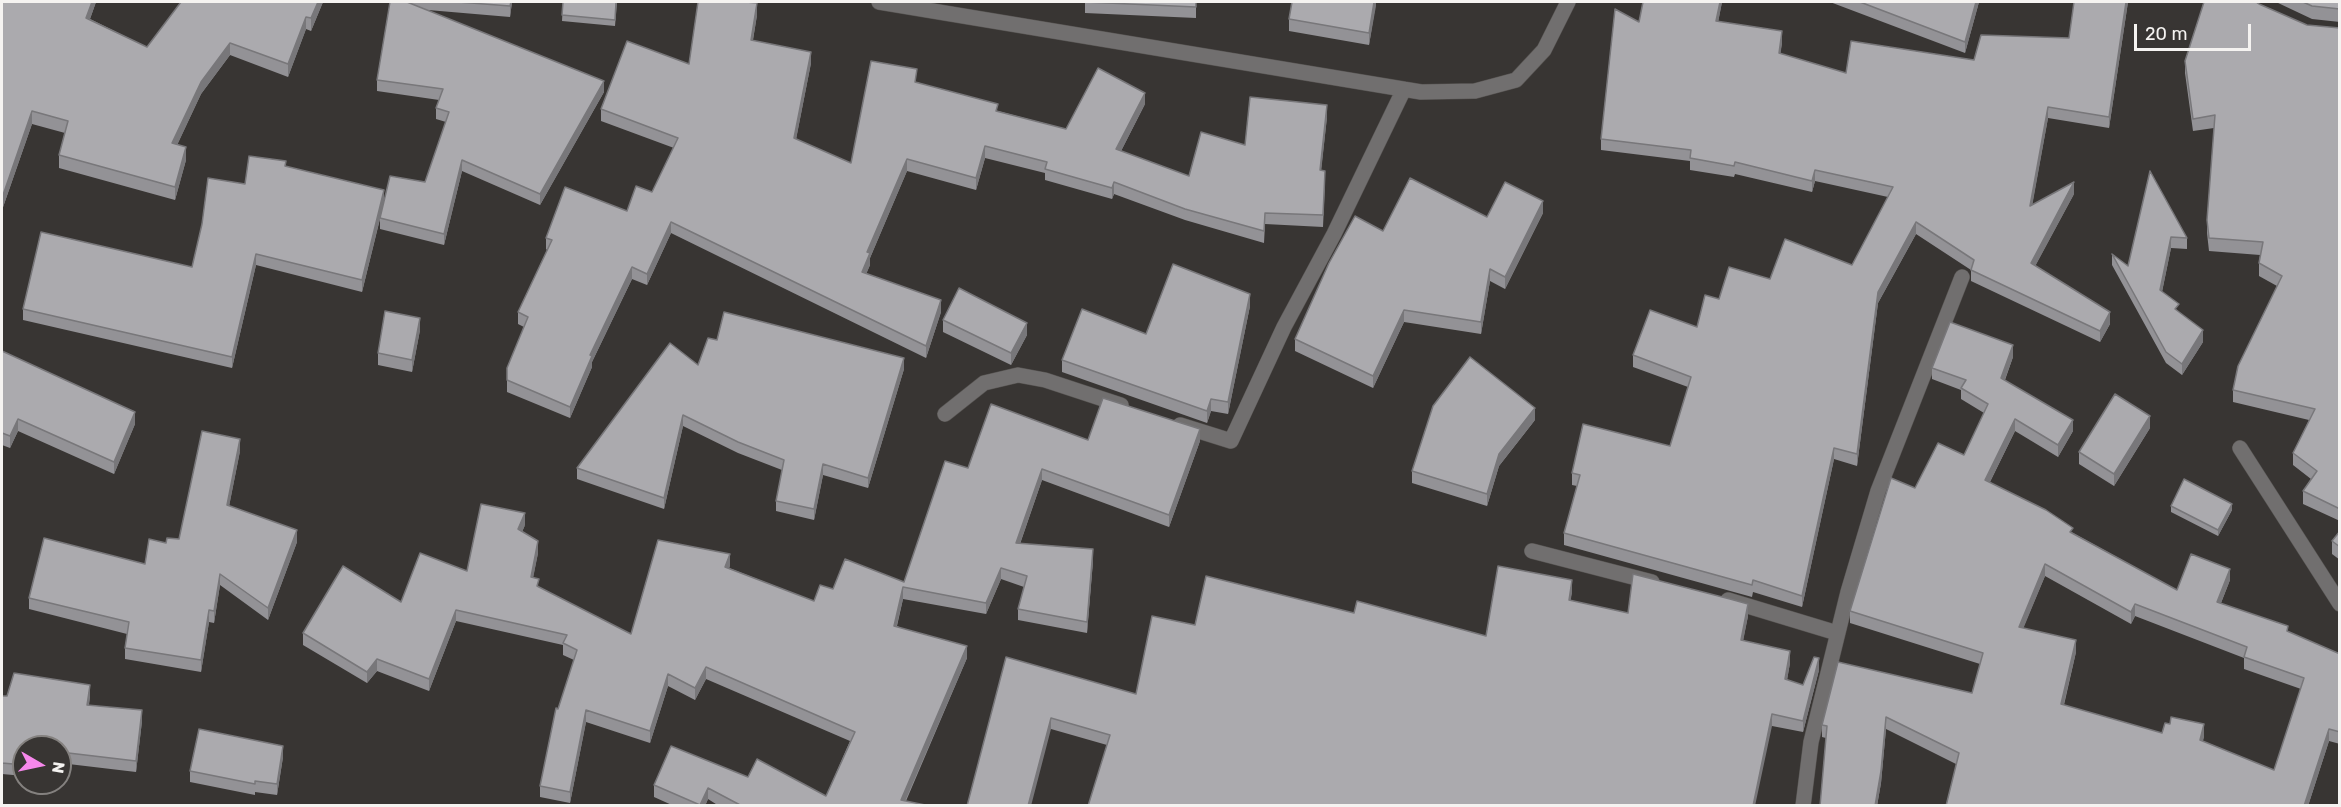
<!DOCTYPE html>
<html>
<head>
<meta charset="utf-8">
<style>
  body { margin:0 }
  #map { position:relative; width:2341px; height:807px; overflow:hidden; background:#383533; font-family:Rubik,sans-serif }
  canvas { display:block }
  .frame { position:absolute; inset:0; border:3px solid #f5f3f1; pointer-events:none }
  .north { position:absolute; left:12px; top:735px; width:60px; height:60px; box-sizing:border-box; background:#383533; border:2px solid #84817f; border-radius:50%; rotate:99deg; font-size:16px; font-weight:700; line-height:24px; text-align:center; color:#f5f3f1 }
  .north::after { content:''; display:block; margin:auto; width:21px; height:27px; background:#f788ec; clip-path:polygon(50% 0,100% 100%,50% 72%,0 100%) }
  .scale { position:absolute; left:2134px; top:24px; width:117px; height:27px; box-sizing:border-box; border:3px solid #f5f3f1; border-top:0; padding-left:8px; font-size:18px; line-height:21px; white-space:nowrap; color:#f5f3f1; -webkit-text-stroke:4px #383533; paint-order:stroke }
</style>
</head>
<body>
<div id="map">
<canvas width="2341" height="807"></canvas>
<div class="frame"></div>
<div class="north">N</div>
<div class="scale">20 m</div>
</div>
<script>
const context = document.querySelector('canvas').getContext('2d');
context.lineJoin = 'round';
const poly = rows => new Path2D(rows.map(r => 'M' + r).join(''));
function strokePath(path, color, width, dash) { context.strokeStyle = color; context.lineWidth = width; context.lineCap = dash ? 'butt' : 'round'; context.setLineDash(dash || []); context.stroke(path); }
function fill(path, color) { context.fillStyle = color; context.fill(path, 'evenodd'); }
const minor = poly([
  [879,2,1421,92,1475,91,1516,80,1544,50,1568,2],
  [945,414,984,383,1018,375,1045,380,1121,405],
  [1180,425,1231,441,1284,327,1334,234,1404,89],
  [2240,448,2340,604],
  [1532,551,1652,582],
  [1728,600,1837,633],
  [1803,806,1811,742,1848,592,1878,491,1962,277]
]);
strokePath(minor, '#565351', 16);
strokePath(minor, '#716f6f', 15);
fill(poly([
  [2,2,96,2,90,19,147,47,181,2,323,2,311,31,306,29,288,77,230,55,201,94,177,145,186,160,175,200,59,168,59,155,65,133,32,124,2,210],
  [390,2,512,2,510,17,428,10,604,92,540,205,462,171,444,245,380,229,380,219,362,292,256,265,232,368,23,320,23,309,192,267,245,184,286,166,384,201,425,182,446,122,436,119,436,108,439,100,377,91,377,80],
  [563,2,617,2,615,26,562,21],
  [1085,2,1196,2,1196,18,1085,13],
  [1376,2,1369,45,1289,31,1289,19],
  [1643,2,1722,2,1718,22,1782,43,1780,54,1846,73,1974,60,2069,38,2074,2,2128,2,2109,128,2048,118,2032,205,2074,194,2035,266,2110,324,2100,342,1971,281,1971,270,1916,234,1878,303,1857,466,1834,459,1802,607,1753,592,1752,597,1564,545,1564,533,1577,486,1572,485,1572,473,1670,446,1688,387,1633,367,1633,355,1697,327,1719,299,1770,279,1852,265,1888,197,1815,181,1812,192,1735,174,1734,177,1690,170,1690,161,1601,150,1601,139,1639,22],
  [1830,2,1979,2,1965,53],
  [2276,2,2340,2,2340,22,2312,19],
  [2259,4,2307,25,2340,28,2340,521,2303,504,2303,491,2311,479,2293,465,2293,453,2309,420,2233,402,2233,390,2277,286,2259,276,2259,263,2260,255,2209,251,2207,233,2207,220,2214,128,2193,131,2185,73,2185,61],
  [757,15,753,40,811,63,796,139,851,163,917,82,998,111,1066,129,1145,104,1121,151,1189,176,1245,145,1327,117,1321,170,1325,182,1323,227,1265,224,1264,243,1185,220,1114,194,1112,199,1045,180,1045,173,985,158,976,190,907,171,870,258,870,265,866,274,941,312,926,358,671,233,647,285,632,279,592,362,592,367,570,418,507,392,507,368,524,327,518,324,518,312,547,250,546,249,546,238,627,211,652,192,674,148,601,121,601,109,689,64],
  [2150,171,2187,238,2187,249,2171,248,2162,292,2203,342,2182,375,2166,363,2112,265,2112,254,2128,266],
  [1543,213,1505,289,1490,281,1481,334,1404,322,1373,388,1295,351,1295,339,1487,217],
  [1250,306,1228,414,1211,411,1207,423,1062,372,1062,360,1146,334],
  [943,320,1027,335,1011,365,943,332],
  [420,330,412,372,378,365,378,353],
  [717,340,904,369,868,488,823,475,814,520,776,511,776,501,782,470,738,453,683,426,664,509,577,479,577,468,698,365],
  [2,351,135,424,114,474,18,431,10,448,2,445],
  [2013,357,2005,380,2073,431,2058,457,2015,431,1990,482,2073,533,2177,590,2230,580,2221,603,2340,654,2340,744,2329,741,2308,806,1956,764,1886,729,1881,783,1877,806,1820,806,1826,738,1822,737,1822,725,1972,693,1980,664,1850,623,1850,611,1915,488,1964,455,1984,413,1961,399,1961,390,1932,379,1932,368],
  [2045,576,2131,624,2135,616,2244,658,2244,669,2301,689,2274,770,2203,741,2204,736,2162,733,2064,705,2076,652,2023,628],
  [1535,420,1499,466,1487,506,1412,483,1412,471],
  [2150,428,2114,486,2079,464,2079,452],
  [1088,440,1200,441,1169,527,1042,480,1020,544,1093,561,1087,633,1018,620,1018,609,1024,587,1001,579,986,614,903,599,897,626,967,658,906,801,930,806,719,806,708,799,705,806,674,806,654,797,654,785,748,777,826,796,850,741,706,679,695,700,668,686,650,743,586,722,570,803,540,797,540,786,558,709,574,660,563,655,563,645,456,621,429,691,377,671,367,683,303,645,303,633,401,602,467,571,525,525,522,532,538,553,533,577,539,587,631,634,730,566,729,568,814,601,833,589,904,582,968,468],
  [240,451,229,506,297,542,268,620,220,585,214,623,209,622,201,672,125,659,125,648,127,634,29,609,29,598,145,564,166,543,179,539],
  [2171,506,2232,510,2218,536,2171,512],
  [2340,531,2340,560,2332,554,2332,541],
  [1572,592,1570,601,1628,613,1748,616,1743,640,1790,663,1787,680,1803,685,1819,670,1803,732,1772,726,1107,745,1051,729,1006,657,1136,694,1195,625,1354,613,1486,636],
  [2,696,90,696,89,705,142,721,136,772,60,763,60,747,24,747,24,776,2,774],
  [283,757,277,795,255,792,255,795,190,782,190,771]
]), '#939296');
fill(poly([
  [92,2,96,2,86,30,86,18],
  [318,2,323,2,311,31,311,18],
  [511,2,512,2,510,17,510,6],
  [1374,2,1376,2,1376,6,1369,45,1369,33],
  [1720,2,1722,2,1716,33,1716,21],
  [1976,2,1979,2,1965,53,1965,42],
  [2126,2,2128,2,2109,128,2109,117],
  [757,3,757,15,751,51,751,40],
  [306,17,306,29,288,77,288,64],
  [1782,31,1782,43,1779,65,1779,53],
  [230,43,230,55,201,94,172,156,172,143,201,82],
  [811,52,811,63,794,150,794,138],
  [604,81,604,92,540,205,540,194],
  [1145,93,1145,104,1116,161,1116,149],
  [1327,105,1327,117,1320,182,1320,170],
  [2048,107,2048,118,2030,218,2030,206],
  [32,111,32,124,2,210,2,198],
  [985,146,985,158,976,190,976,178],
  [186,147,186,160,175,200,175,187],
  [907,159,907,171,870,258,870,265,862,284,862,272,867,252],
  [462,160,462,171,444,245,444,234],
  [1815,170,1815,181,1812,192,1812,181],
  [1114,182,1114,194,1112,199,1112,188],
  [2074,182,2074,194,2031,274,2031,263],
  [384,190,384,202,362,292,362,280],
  [1543,201,1543,213,1505,289,1505,277],
  [671,222,671,233,647,285,647,274],
  [1916,222,1916,234,1878,303,1857,466,1857,454,1878,292],
  [2171,237,2171,248,2160,301,2160,290],
  [256,254,256,265,232,368,232,357],
  [632,267,632,279,592,362,592,367,570,418,570,407,590,355],
  [1490,269,1490,281,1481,334,1481,322],
  [1250,294,1250,306,1228,414,1228,402],
  [941,300,941,312,926,358,926,346],
  [1404,310,1404,322,1373,388,1373,376],
  [2110,312,2110,324,2100,342,2100,331],
  [420,318,420,330,412,372,412,360],
  [1027,323,1027,335,1011,365,1011,353],
  [2203,330,2203,342,2182,375,2182,364],
  [2013,345,2013,357,2001,390,2001,378],
  [904,358,904,369,868,488,868,478],
  [1211,399,1211,411,1207,423,1207,411],
  [1535,408,1535,420,1499,466,1487,506,1487,494,1499,454],
  [135,412,135,424,114,474,114,462],
  [683,415,683,426,664,509,664,498],
  [2150,416,2150,428,2114,486,2114,474],
  [18,419,18,431,10,448,10,436],
  [2015,419,2015,431,1985,492,1985,480],
  [2073,420,2073,431,2058,457,2058,445],
  [1200,429,1200,441,1169,527,1169,515],
  [240,439,240,451,227,517,227,505],
  [1834,448,1834,459,1802,607,1802,596],
  [823,464,823,475,814,520,814,509],
  [1042,469,1042,480,1016,555,1016,543],
  [2232,504,2232,510,2218,536,2218,530],
  [525,513,525,525,518,541,518,529],
  [297,530,297,542,268,620,268,608],
  [538,541,538,553,531,589,531,577],
  [1093,549,1093,561,1087,633,1087,622],
  [730,554,730,566,725,578,725,567],
  [2045,564,2045,576,2019,639,2019,627],
  [1001,568,1001,579,986,614,986,603],
  [2230,569,2230,580,2217,613,2217,602],
  [220,574,220,585,214,623,214,611],
  [1572,580,1572,592,1569,612,1569,600],
  [903,587,903,599,894,637,894,626],
  [1748,604,1748,616,1741,652,1741,640],
  [2135,604,2135,616,2131,624,2131,612],
  [209,610,209,622,201,672,201,660],
  [456,610,456,621,429,691,429,679],
  [2076,640,2076,652,2061,716,2061,704],
  [967,646,967,658,903,806,901,800],
  [1790,651,1790,663,1785,691,1785,679],
  [1819,658,1819,670,1803,732,1803,721],
  [377,659,377,671,367,683,367,672],
  [706,667,706,679,695,700,695,688],
  [668,674,668,686,650,743,650,731],
  [90,685,90,696,87,716,87,705],
  [142,710,142,721,136,772,136,761],
  [586,710,586,722,570,803,570,792],
  [1772,714,1772,726,1755,806,1753,806],
  [1886,717,1886,729,1881,783,1877,806,1875,806],
  [1051,718,1051,729,1031,806,1028,806],
  [2204,724,2204,736,2200,751,2200,740],
  [2329,729,2329,741,2308,806,2304,806],
  [283,746,283,757,277,795,277,784],
  [708,788,708,799,705,806,700,806]
]), '#78777a');
const building = poly([
  [2,2,92,2,86,18,147,47,181,2,318,2,311,18,306,17,288,64,230,43,201,82,172,143,186,147,175,187,59,155,68,121,32,111,2,198,2,2],
  [390,2,407,2,604,81,540,194,462,160,444,234,380,218,390,176,425,182,449,112,436,108,443,89,377,80,390,2],
  [458,2,511,2,510,6,458,2],
  [563,2,616,2,615,20,562,15,563,2],
  [698,2,746,2,757,3,751,40,811,52,794,138,851,163,871,61,917,69,915,82,998,104,996,111,1066,129,1098,68,1145,93,1116,149,1189,176,1201,132,1245,145,1250,97,1327,105,1320,170,1325,171,1323,215,1265,213,1264,231,1185,209,1114,182,1112,188,1045,169,1047,162,985,146,976,178,907,159,867,252,870,253,862,272,941,300,926,346,671,222,647,274,632,267,590,355,592,356,570,407,507,380,507,368,528,317,518,312,552,240,546,238,565,187,627,211,636,186,652,192,678,138,601,109,627,41,689,64,698,2],
  [1085,2,1196,2,1196,7,1085,2],
  [1292,2,1374,2,1369,33,1289,19,1292,2],
  [1643,2,1720,2,1716,21,1782,31,1779,53,1846,73,1851,41,1974,60,1981,35,2069,38,2074,2,2126,2,2109,117,2048,107,2030,206,2074,182,2031,263,2110,312,2100,331,1971,270,1974,260,1916,222,1878,292,1857,454,1834,448,1802,596,1753,580,1752,585,1564,533,1580,475,1572,473,1583,424,1670,446,1691,377,1633,355,1650,310,1697,327,1705,295,1719,299,1729,267,1770,279,1785,239,1852,265,1893,187,1815,170,1812,181,1735,162,1734,166,1690,158,1691,150,1601,139,1615,9,1639,22,1643,2],
  [1860,2,1976,2,1965,42,1860,2],
  [2204,2,2256,2,2259,4,2307,25,2340,28,2340,509,2303,491,2317,471,2293,453,2315,409,2233,390,2238,366,2282,276,2259,263,2263,242,2209,238,2207,220,2215,115,2193,119,2185,61,2204,2],
  [2303,2,2340,2,2340,9,2312,6,2303,2],
  [249,156,286,161,285,166,384,190,362,280,256,254,232,357,23,309,41,232,192,267,202,224,208,178,245,184,249,156],
  [2150,171,2187,238,2171,237,2160,290,2179,304,2175,309,2203,330,2182,364,2166,352,2112,254,2128,266,2150,171],
  [1410,178,1487,217,1505,182,1543,201,1505,277,1490,269,1481,322,1404,310,1373,376,1295,339,1329,263,1355,216,1383,231,1410,178],
  [1173,264,1250,294,1228,402,1211,399,1207,411,1062,360,1082,309,1146,334,1173,264],
  [959,288,1027,323,1011,353,943,320,959,288],
  [385,311,420,318,412,360,378,353,385,311],
  [724,312,904,358,868,478,823,464,814,509,776,501,784,460,738,442,683,415,664,498,577,468,670,343,698,365,708,338,717,340,724,312],
  [1950,322,2013,345,2001,378,2073,420,2058,445,2015,419,1985,480,2046,510,2073,528,2070,532,2177,590,2191,554,2230,569,2217,602,2288,626,2287,631,2340,654,2340,732,2329,729,2304,806,1946,806,1959,753,1886,717,1881,771,1875,806,1820,806,1827,726,1822,725,1838,662,1972,693,1983,653,1850,611,1891,478,1915,488,1938,443,1964,455,1988,404,1961,388,1966,380,1932,368,1950,322],
  [2045,564,2131,612,2135,604,2247,647,2244,657,2304,678,2274,770,2200,740,2204,724,2171,717,2170,724,2165,723,2162,733,2061,704,2076,640,2019,627,2045,564],
  [2,351,135,412,114,462,18,419,10,436,2,433,2,351],
  [1470,357,1535,408,1499,454,1487,494,1412,471,1433,406,1470,357],
  [2115,394,2150,416,2114,474,2079,452,2115,394],
  [1103,398,1200,429,1169,515,1042,469,1016,543,1093,549,1087,622,1018,609,1027,576,1001,568,986,603,903,587,894,626,967,646,901,800,930,806,742,806,708,788,700,805,654,785,671,746,748,777,757,759,826,796,855,732,706,667,695,688,668,674,650,731,586,710,570,792,540,786,556,708,558,709,577,650,563,643,567,635,456,610,429,679,377,659,367,672,303,633,343,566,401,602,420,553,467,571,481,504,525,513,518,529,538,541,531,577,539,579,537,586,631,634,658,540,730,554,725,567,814,601,820,585,833,589,845,559,904,582,945,461,968,468,991,404,1088,440,1103,398],
  [202,431,240,439,227,505,297,530,268,608,220,574,214,611,209,610,201,660,125,648,129,622,29,598,44,538,145,564,149,539,166,543,167,538,179,539,202,431],
  [2184,479,2232,504,2218,530,2171,506,2184,479],
  [2340,531,2340,547,2332,541,2340,531],
  [1498,566,1572,580,1569,600,1628,613,1633,574,1730,599,1748,604,1741,640,1790,651,1785,679,1803,685,1814,657,1819,658,1803,721,1772,714,1753,806,1088,806,1110,735,1051,718,1028,806,967,806,1006,657,1136,694,1152,616,1195,625,1206,576,1354,613,1357,601,1486,636,1498,566],
  [14,673,90,685,87,705,142,710,136,761,60,752,60,747,24,747,24,765,2,763,2,696,7,696,14,673],
  [199,729,283,746,277,784,255,781,255,784,190,771,199,729]
]);
fill(building, '#abaaae');
strokePath(building, '#78777a', 1.5);
</script>
</body>
</html>
